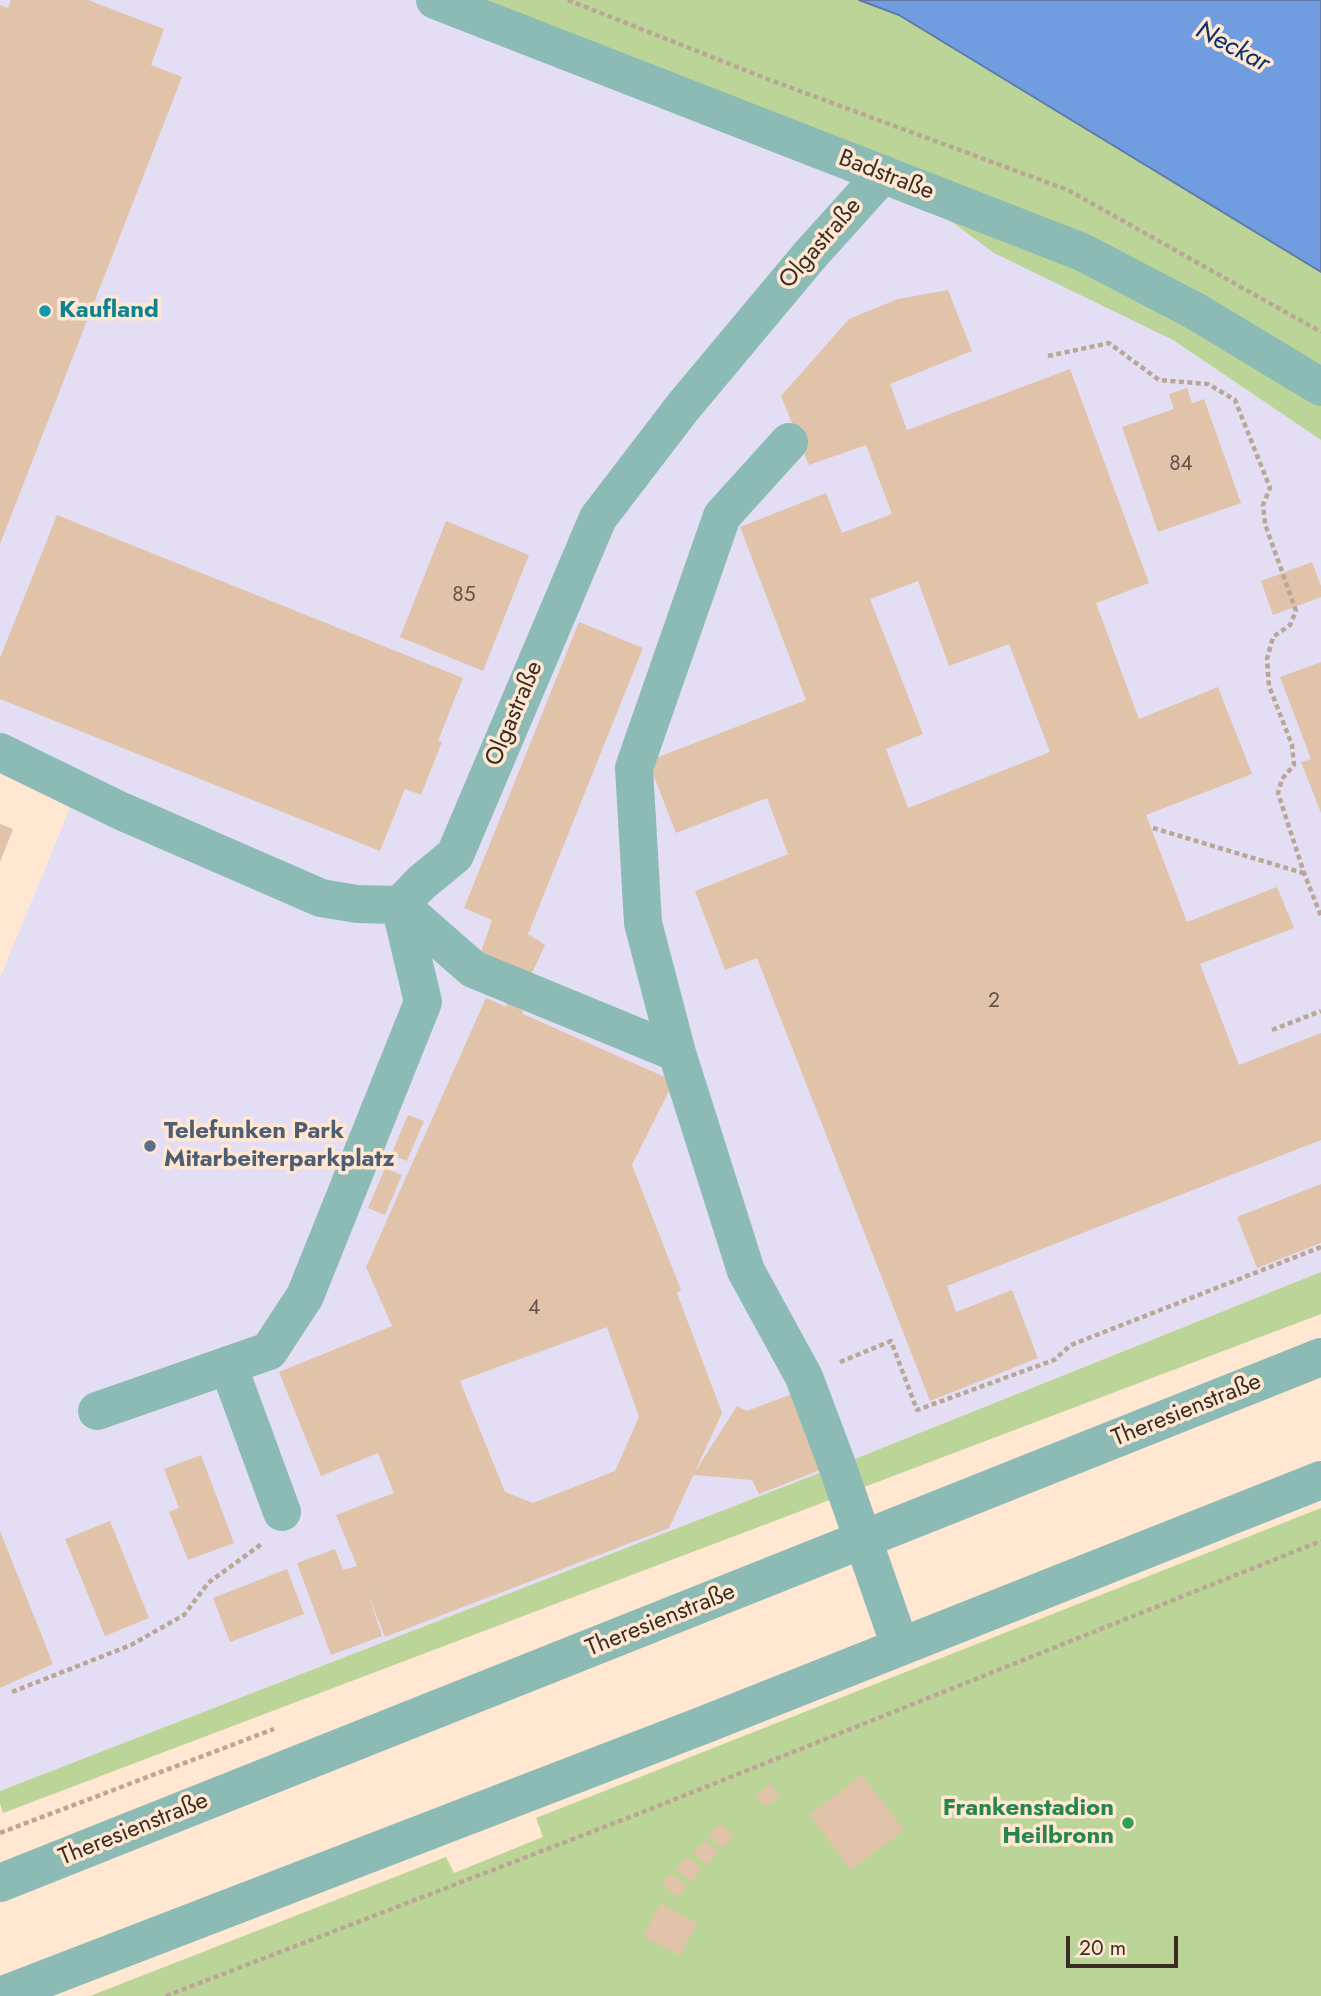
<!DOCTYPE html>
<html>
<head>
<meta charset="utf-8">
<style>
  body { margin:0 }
  #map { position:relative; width:1321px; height:1996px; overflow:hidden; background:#ffe7d2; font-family:Jost,sans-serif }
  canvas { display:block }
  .scale { position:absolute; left:1066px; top:1936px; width:112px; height:32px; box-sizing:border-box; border:4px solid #3a2e24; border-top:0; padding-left:9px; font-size:21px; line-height:24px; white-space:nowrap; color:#3a2e24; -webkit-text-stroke:5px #ffe7d2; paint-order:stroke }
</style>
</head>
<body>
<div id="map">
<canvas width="1321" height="1996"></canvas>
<div class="scale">20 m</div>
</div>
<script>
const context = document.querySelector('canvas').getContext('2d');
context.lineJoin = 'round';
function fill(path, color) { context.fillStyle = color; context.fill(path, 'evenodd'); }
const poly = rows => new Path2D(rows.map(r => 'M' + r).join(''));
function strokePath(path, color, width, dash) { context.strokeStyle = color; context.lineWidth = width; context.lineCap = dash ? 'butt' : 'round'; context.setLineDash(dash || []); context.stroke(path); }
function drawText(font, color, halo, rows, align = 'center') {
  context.font = font + ' Jost,sans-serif'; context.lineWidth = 7; context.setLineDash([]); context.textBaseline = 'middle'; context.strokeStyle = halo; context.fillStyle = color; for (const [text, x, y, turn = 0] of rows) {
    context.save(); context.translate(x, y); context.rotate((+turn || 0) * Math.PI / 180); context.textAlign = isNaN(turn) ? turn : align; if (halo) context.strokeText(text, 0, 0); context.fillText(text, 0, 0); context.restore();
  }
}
fill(poly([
  [0,0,480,0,856,151,1173,340,1321,440,1321,1272,845,1463,0,1791,0,978,70,808,0,773]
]), '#e3def4');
fill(poly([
  [480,0,859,0,899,15,1321,272,1321,440,1173,340,994,253,856,151],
  [1321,1272,1321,1314,3,1813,0,1803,0,1791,845,1463],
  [1321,1508,1321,1996,90,1996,446,1857,454,1873,543,1837,536,1818]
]), '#bbd498');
const water = poly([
  [859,0,1321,0,1321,272,899,15,859,0]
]);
fill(water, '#709ce0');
strokePath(water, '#607ba8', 2);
fill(poly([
  [11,0,88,0,164,29,151,65,182,77,0,544,0,5,8,8],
  [948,290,972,351,890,384,907,430,1070,369,1149,583,1096,603,1139,719,1218,687,1252,774,1146,815,1187,922,1277,887,1294,928,1200,964,1239,1065,1321,1033,1321,1140,947,1286,956,1312,1012,1290,1038,1358,930,1401,757,958,725,970,695,891,801,849,788,854,767,798,676,833,648,761,806,700,740,527,826,493,842,533,892,514,866,445,809,465,781,396,849,319,898,299],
  [918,581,949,666,1009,644,1050,752,908,808,886,749,923,734,870,599],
  [1187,388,1192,403,1204,399,1241,503,1158,532,1122,427,1174,409,1169,394],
  [57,515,463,678,438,741,442,742,421,795,405,789,380,851,0,699,0,658],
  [446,521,529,555,483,671,400,637],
  [1312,562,1321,586,1321,597,1273,615,1261,581],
  [579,622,643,648,528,934,545,945,531,975,516,968,523,1014,674,1081,632,1165,681,1290,677,1293,722,1413,669,1528,385,1637,368,1594,382,1636,331,1655,297,1563,335,1549,343,1570,357,1566,336,1515,394,1493,378,1453,321,1476,279,1372,392,1326,366,1267,486,998,507,1007,501,962,481,952,492,920,464,908],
  [607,1327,639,1417,615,1471,533,1503,505,1492,460,1381],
  [1321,662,1321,813,1301,762,1311,759,1280,677],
  [0,824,13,829,0,862],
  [408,1115,424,1121,407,1161,391,1155],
  [385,1168,402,1175,385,1215,368,1208],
  [1321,1184,1321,1243,1257,1268,1237,1217],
  [797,1392,825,1468,759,1494,752,1480,693,1475,737,1406,747,1411],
  [201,1455,234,1543,188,1560,169,1512,179,1508,164,1469],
  [110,1521,149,1618,105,1636,65,1539],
  [0,1531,53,1664,0,1688],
  [287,1569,304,1614,230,1642,213,1598],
  [862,1775,904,1830,851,1870,809,1815],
  [770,1783,780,1796,765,1807,755,1795],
  [720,1823,734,1835,722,1848,709,1836],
  [705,1840,718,1852,707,1865,693,1853],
  [687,1856,702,1868,692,1882,676,1869],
  [670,1873,687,1885,678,1897,662,1884],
  [660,1903,697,1923,680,1956,643,1936]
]), '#e1c3aa');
strokePath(poly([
  [568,0,770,80,1068,190,1321,332],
  [1048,356,1109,343,1159,380,1208,384,1235,400,1270,488,1263,505,1265,524,1296,611,1290,625,1273,637,1267,659,1269,686,1292,745,1294,765,1282,779,1278,793,1304,873,1321,916],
  [1153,828,1303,873],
  [1272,1030,1321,1011],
  [840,1362,891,1341,917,1410,1054,1360,1071,1345,1321,1247],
  [12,1692,131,1645,184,1615,208,1583,263,1543],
  [0,1833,274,1729],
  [166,1996,643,1812,1321,1541]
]), '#baa695', 4.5, [5, 3.5]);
strokePath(poly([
  [435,0,1082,252,1195,311,1321,387],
  [789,442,722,516,634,768,643,923,677,1053,746,1271,804,1377,837,1465,900,1646],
  [0,752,121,811,321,898,357,904,400,905,421,883,455,855,598,518,683,407,810,255,883,174],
  [228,1365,282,1512],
  [97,1411,269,1351,305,1296,423,1002,400,905,473,969,677,1053],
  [0,1883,1321,1357],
  [0,1996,701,1726,1321,1480]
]), '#8cbbb6', 38);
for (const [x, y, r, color] of [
  [45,311,7,"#0f9aa8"],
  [150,1146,7,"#5c6f8a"],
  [1128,1823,7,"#2e9e5b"]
]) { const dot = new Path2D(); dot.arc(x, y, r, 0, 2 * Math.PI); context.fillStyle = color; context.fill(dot); strokePath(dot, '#ffe7d2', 2.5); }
drawText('21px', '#645346', null, [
  ["84",1181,465],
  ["85",464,596],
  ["2",994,1002],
  ["4",534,1309]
]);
drawText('24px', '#3a2e24', '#ffe7d2', [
  ["Badstraße",886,176,21],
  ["Olgastraße",821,244,-49],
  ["Olgastraße",515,714,-67],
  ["Theresienstraße",1187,1411,-22],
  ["Theresienstraße",661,1621,-22],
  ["Theresienstraße",134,1830,-22]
]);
drawText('bold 24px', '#0d838f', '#ffe7d2', [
  ["Kaufland",59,311]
], 'left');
drawText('bold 24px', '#4e5e75', '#ffe7d2', [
  ["Telefunken Park",164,1132],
  ["Mitarbeiterparkplatz",164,1160]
], 'left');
drawText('bold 24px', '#27864d', '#ffe7d2', [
  ["Frankenstadion",1114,1809],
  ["Heilbronn",1114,1837]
], 'right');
drawText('italic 26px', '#08316d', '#ffe7d2', [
  ["Neckar",1232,48,28]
]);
</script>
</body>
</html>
